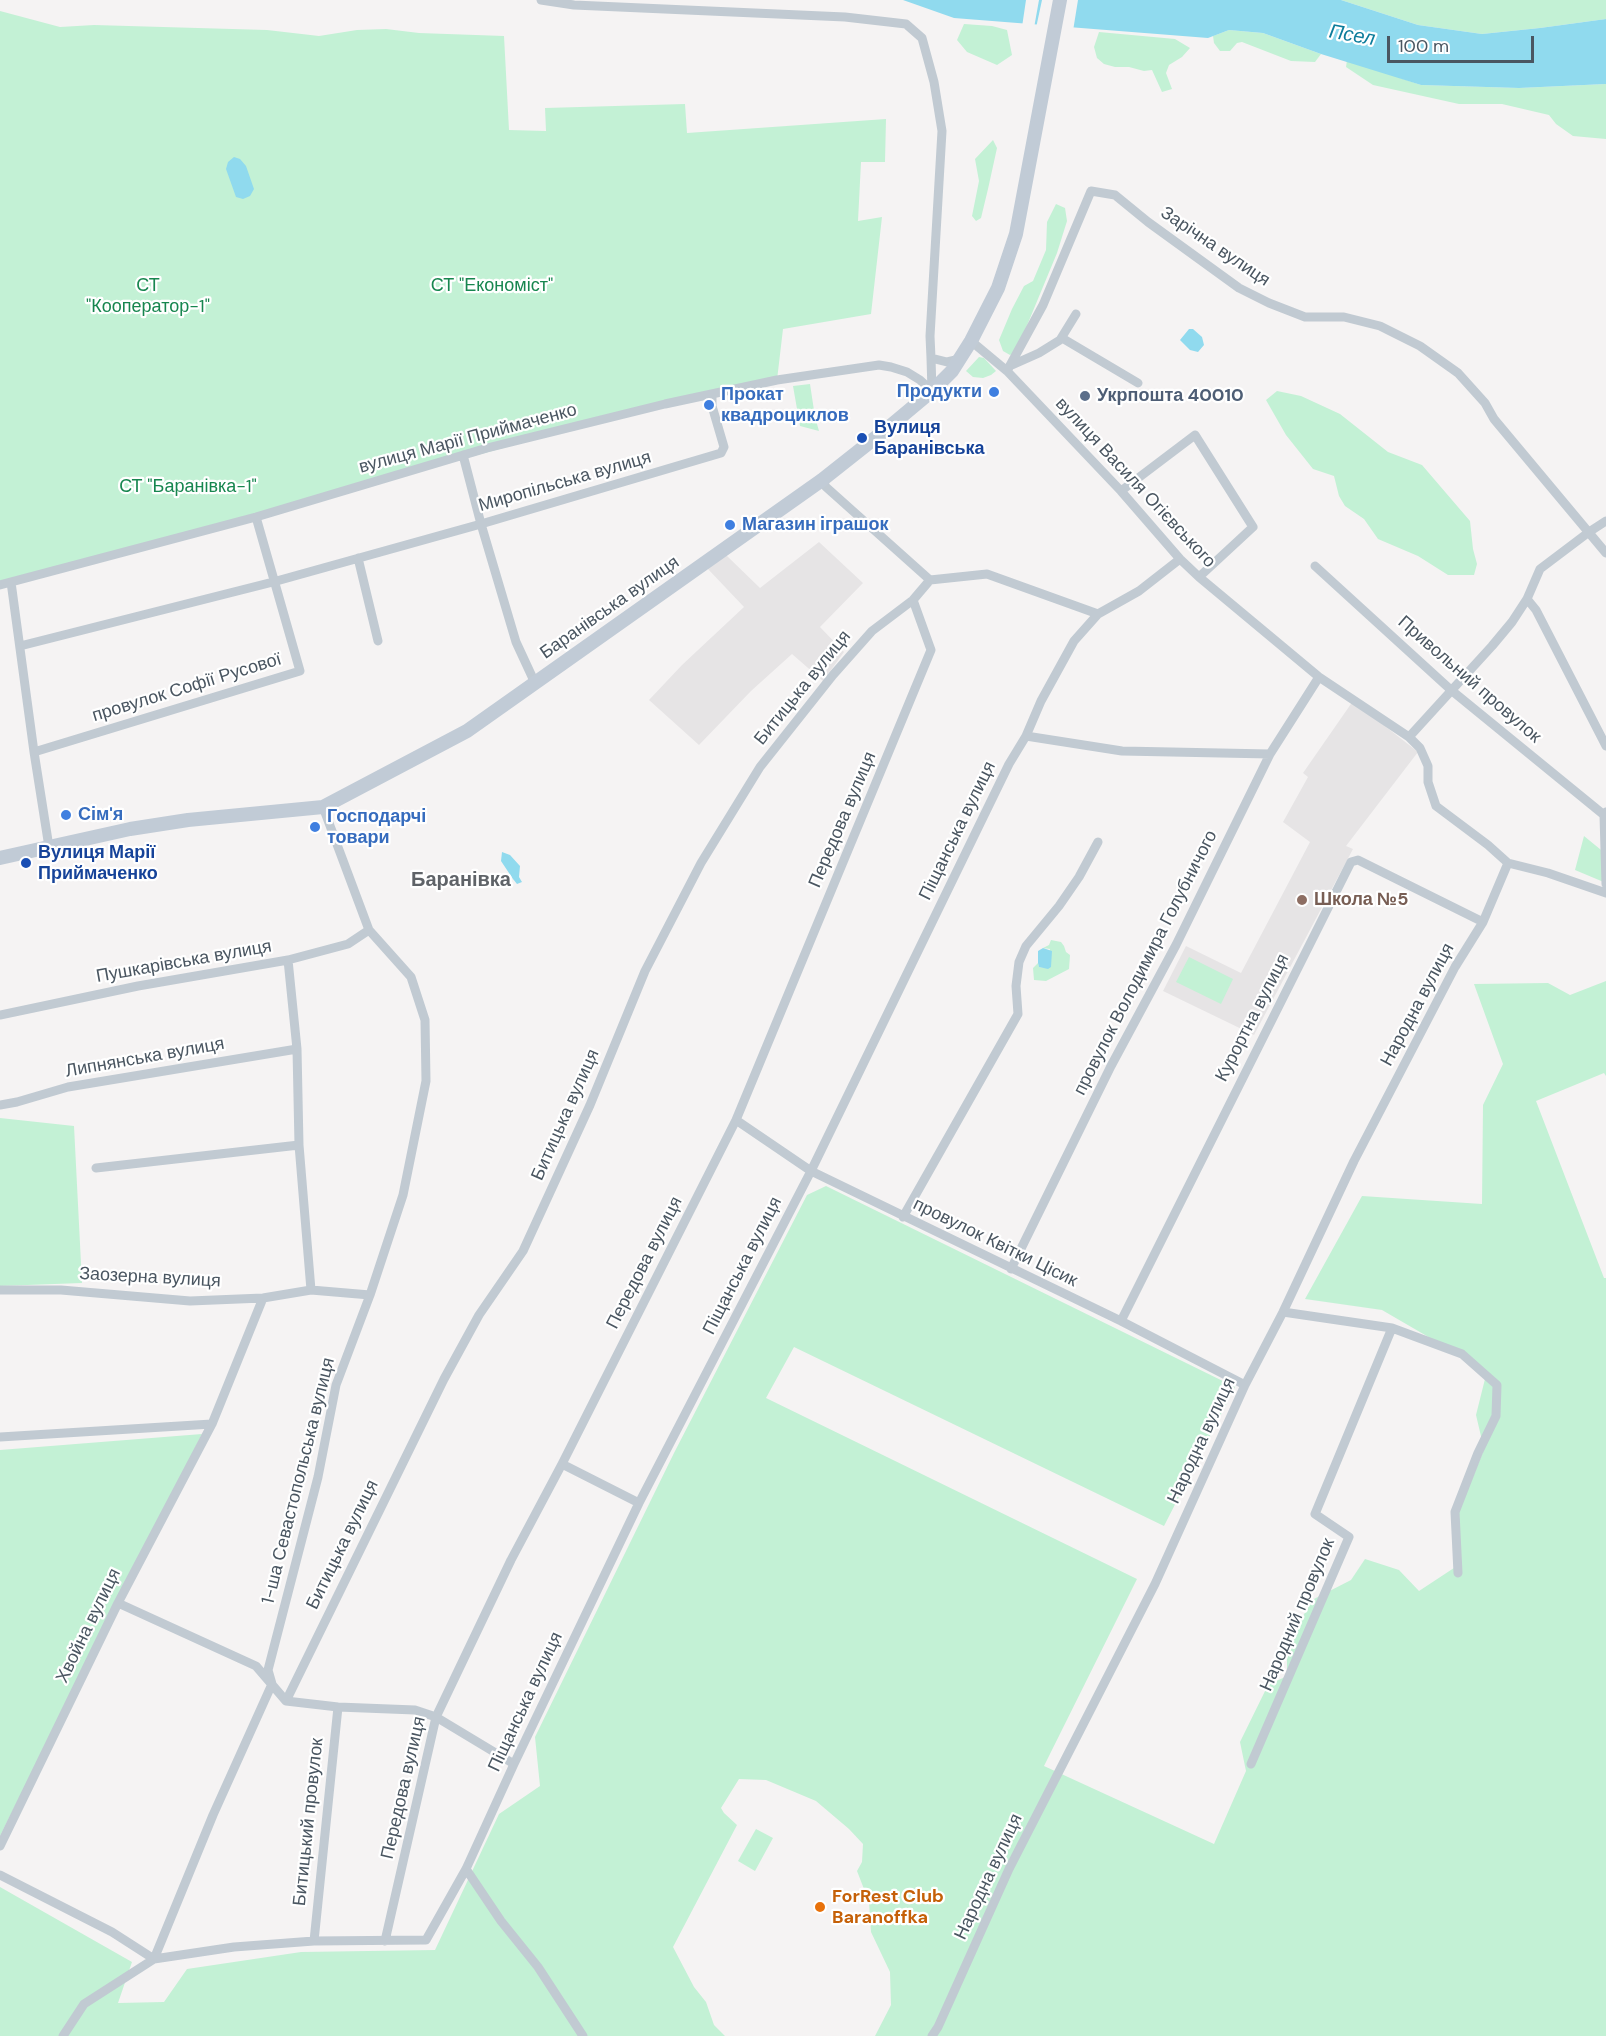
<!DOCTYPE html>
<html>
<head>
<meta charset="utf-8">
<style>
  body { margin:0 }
  #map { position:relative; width:1606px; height:2036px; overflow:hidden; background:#f5f3f3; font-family:"DM Sans",sans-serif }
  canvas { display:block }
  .scale { position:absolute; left:1387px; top:36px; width:147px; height:27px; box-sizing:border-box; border:3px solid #4a5661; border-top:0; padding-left:8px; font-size:18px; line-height:21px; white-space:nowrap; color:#4a5661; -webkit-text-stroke:4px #fff; paint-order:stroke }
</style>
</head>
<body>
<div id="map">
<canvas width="1606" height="2036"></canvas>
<div class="scale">100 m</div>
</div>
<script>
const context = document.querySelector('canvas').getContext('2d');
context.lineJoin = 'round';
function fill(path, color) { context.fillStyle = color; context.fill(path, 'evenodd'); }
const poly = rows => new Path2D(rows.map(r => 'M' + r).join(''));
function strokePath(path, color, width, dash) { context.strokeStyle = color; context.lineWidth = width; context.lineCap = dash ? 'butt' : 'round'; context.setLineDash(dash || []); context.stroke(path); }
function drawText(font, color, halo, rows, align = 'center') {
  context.font = font + ' "DM Sans",sans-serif'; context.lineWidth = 4.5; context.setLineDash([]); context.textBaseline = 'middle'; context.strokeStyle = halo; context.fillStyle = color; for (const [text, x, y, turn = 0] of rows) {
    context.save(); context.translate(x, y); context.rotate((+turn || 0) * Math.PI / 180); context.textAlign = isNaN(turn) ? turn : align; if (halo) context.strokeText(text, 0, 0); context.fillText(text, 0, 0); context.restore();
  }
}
fill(poly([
  [819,542,863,583,820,627,844,652,823,681,792,654,751,691,699,745,649,700,682,665,744,607,707,568,726,555,760,588],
  [1353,701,1418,752,1346,846,1353,849,1254,1035,1163,991,1186,946,1241,973,1310,842,1283,822,1308,777,1303,773]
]), '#e6e4e5');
fill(poly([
  [1341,0,1606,0,1606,19,1540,28,1482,34,1418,25],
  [0,11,60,27,94,25,267,30,319,36,357,30,386,29,419,33,504,36,509,130,546,131,545,108,685,104,687,133,886,119,885,162,861,162,858,221,882,217,871,314,783,329,777,380,665,404,0,585],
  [964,24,992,26,1007,30,1012,55,997,65,967,52,957,40],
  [1229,30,1263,33,1321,54,1315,62,1291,61,1242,42,1237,43,1230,51,1220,51,1214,43,1213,36],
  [1099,32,1175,39,1190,48,1182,57,1169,65,1166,73,1172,89,1162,92,1152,70,1144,71,1129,67,1115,67,1104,64,1097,58,1094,47],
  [1347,60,1421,85,1519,88,1606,84,1606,139,1573,136,1556,124,1549,115,1502,104,1459,104,1373,85,1346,67],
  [993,140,997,148,988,189,981,218,976,221,972,216,979,181,975,159],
  [1056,204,1065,208,1067,221,1057,253,1028,323,1014,353,1010,355,1003,351,999,340,1012,309,1024,286,1033,281,1046,250,1047,222],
  [979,357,984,358,996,371,991,375,983,378,973,377,966,371],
  [810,384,815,417,819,431,800,426,793,386],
  [1277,391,1301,396,1340,414,1388,452,1422,465,1470,521,1473,549,1477,564,1474,575,1448,575,1418,556,1378,539,1364,519,1345,506,1339,496,1334,476,1313,469,1286,435,1266,400],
  [1584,836,1606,854,1606,883,1575,870],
  [1051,940,1061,942,1064,946,1066,952,1070,955,1069,969,1046,981,1034,980,1033,968,1038,963,1039,967,1046,968,1050,949,1043,948,1049,945],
  [1189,957,1233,979,1221,1004,1176,982],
  [1606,981,1606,1076,1604,1073,1536,1101,1604,1278,1606,1278,1606,2036,875,2036,891,2005,890,1972,871,1932,869,1902,857,1871,862,1862,863,1844,849,1829,816,1801,766,1780,739,1779,721,1808,724,1813,737,1825,673,1947,694,1987,706,2002,714,2025,725,2036,0,2036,0,1887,132,1962,118,2003,164,2002,187,1969,301,1952,435,1950,499,1814,540,1786,535,1737,674,1453,807,1195,826,1186,1235,1387,1164,1526,794,1347,766,1398,1137,1579,1044,1766,1214,1844,1246,1771,1240,1742,1268,1685,1287,1676,1287,1645,1312,1600,1351,1580,1365,1559,1399,1570,1419,1591,1460,1564,1459,1512,1484,1449,1476,1415,1487,1371,1382,1310,1305,1299,1362,1196,1482,1204,1483,1105,1503,1064,1474,984,1548,983,1570,995],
  [0,1118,74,1126,82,1283,0,1286],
  [202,1434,0,1836,0,1450],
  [756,1829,773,1838,755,1871,738,1861]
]), '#c3f1d5');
fill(poly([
  [903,0,1341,0,1418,25,1482,34,1540,28,1606,19,1606,84,1519,88,1421,85,1321,54,1263,33,1229,30,1208,38,954,18],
  [234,157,240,159,246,166,254,189,250,196,243,199,236,197,226,169,228,162],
  [1189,329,1193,329,1202,337,1204,345,1198,352,1190,350,1180,340],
  [502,852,510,855,520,866,519,877,522,882,517,884,513,879,501,861],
  [1043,948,1052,951,1051,967,1048,969,1039,967,1038,963,1038,951]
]), '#90daee');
fill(poly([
  [1026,0,1039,0,1034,28,1022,27],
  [1042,0,1078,0,1073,31,1036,28]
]), '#f5f3f3');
strokePath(poly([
  [541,0,574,5,845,17,906,24,922,38,934,82,942,131,930,336,931,358,947,362,960,359],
  [1062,338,1138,383],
  [971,341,1007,371,1121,491,1180,559,1199,577,1319,677,1409,737,1420,748,1428,766,1428,782,1436,806,1488,845,1508,863,1548,873,1606,893],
  [931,358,932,391],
  [1012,365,1039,353,1060,340,1076,314],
  [1007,371,1043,305,1091,191,1115,195,1148,222,1239,288,1269,303,1305,317,1344,317,1380,326,1420,346,1458,373,1485,403,1494,419,1606,553],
  [463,455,481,524,516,642,535,683],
  [822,480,826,487,930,580,987,574,1098,614,1139,591,1180,559],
  [1121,491,1195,435,1253,527,1199,577],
  [358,558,378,641],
  [1315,566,1451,690,1604,815],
  [11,582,34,752,49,847],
  [0,585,256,517,487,448,665,404,777,380,879,365,891,367,907,372,920,380,932,391],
  [1527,599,1536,610,1606,746],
  [20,646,273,582,481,524,721,453,724,447,712,406,712,395],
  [1026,736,1122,751,1270,754],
  [1409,737,1492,646,1512,622,1527,599,1540,569,1589,532,1606,521],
  [34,752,300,671,256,517],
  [1606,812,1604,815,1606,884],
  [288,960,297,1049,299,1145,311,1290],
  [0,1015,138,986,288,960,348,944,369,930],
  [0,1105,17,1102,68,1087,297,1049],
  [736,1120,811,1171,1121,1321,1245,1385],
  [96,1168,299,1145],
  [903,1217,1018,1014,1016,986,1019,962,1026,946,1059,906,1079,877,1098,842],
  [1011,1269,1111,1066,1176,945,1270,754,1319,677],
  [0,1290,61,1290,190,1301,263,1298,311,1290,370,1295],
  [1283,1312,1392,1328,1462,1354,1497,1385,1496,1416,1478,1453,1455,1512,1458,1573],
  [1121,1321,1351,862,1358,860,1483,922],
  [0,1437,212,1424],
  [562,1464,639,1503],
  [118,1603,256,1666,286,1701,338,1707,415,1710,436,1717,514,1764],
  [286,1701,444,1379,479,1315,523,1251,590,1105,645,971,701,863,760,767,833,675,872,631,913,600,930,580],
  [1251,1764,1349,1537,1315,1514,1392,1328],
  [0,1846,118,1603,212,1424,263,1298],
  [466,1869,501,1921,538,1967,583,2036],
  [0,1875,112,1932,154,1959,234,1947,314,1941,426,1940,466,1869,514,1764,639,1503,811,1171,1009,764,1026,736,1041,701,1074,641,1098,614],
  [314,1941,338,1707],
  [385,1941,436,1717,511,1560,562,1464,736,1120,931,650,913,600],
  [63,2036,84,2004,154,1959,213,1815,272,1684,268,1670,318,1477,336,1385,370,1295,403,1195,426,1081,425,1020,411,977,369,930,323,807],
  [932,2036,938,2027,1009,1869,1155,1584,1245,1385,1283,1312,1354,1161,1455,967,1483,922,1508,863]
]), '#c1cad2', 9);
strokePath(poly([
  [0,858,130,829,188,820,323,807,467,731,822,480,889,427,932,391,952,371,971,341,998,288,1016,234,1060,0]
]), '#c1cbd6', 14);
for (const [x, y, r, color] of [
  [994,392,6,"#3f7fe0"],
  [1085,396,6,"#5c6f8a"],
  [709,405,6,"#3f7fe0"],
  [862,438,6,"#1a4fb4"],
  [730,525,6,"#3f7fe0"],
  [66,815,6,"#3f7fe0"],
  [315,827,6,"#3f7fe0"],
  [26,863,6,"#1a4fb4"],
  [1302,900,6,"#8d6e63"],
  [820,1907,6,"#e8710a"]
]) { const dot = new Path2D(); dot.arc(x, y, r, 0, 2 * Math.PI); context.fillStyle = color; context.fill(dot); strokePath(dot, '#fff', 2); }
drawText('18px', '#4a5661', '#fff', [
  ["Зарічна вулиця",1215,247,34],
  ["вулиця Марії Приймаченко",468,439,-15],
  ["Миропільська вулиця",565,482,-16],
  ["вулиця Василя Огієвського",1135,483,47],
  ["Баранівська вулиця",610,608,-35],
  ["Привольний провулок",1469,680,41],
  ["провулок Софії Русової",187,688,-17],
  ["Битицька вулиця",803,688,-51],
  ["Передова вулиця",843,820,-67],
  ["Піщанська вулиця",958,831,-64],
  ["Пушкарівська вулиця",184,962,-10],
  ["провулок Володимира Голубничого",1146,963,-63],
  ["Народна вулиця",1418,1005,-62],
  ["Курортна вулиця",1253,1018,-63],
  ["Липнянська вулиця",145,1058,-10],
  ["Битицька вулиця",566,1115,-66],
  ["провулок Квітки Цісик",995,1243,26],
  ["Передова вулиця",645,1263,-63],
  ["Піщанська вулиця",743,1266,-63],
  ["Заозерна вулиця",150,1278,3],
  ["Народна вулиця",1202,1441,-65],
  ["1-ша Севастопольська вулиця",299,1481,-76],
  ["Битицька вулиця",343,1545,-64],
  ["Народний провулок",1298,1615,-67],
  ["Хвойна вулиця",89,1626,-64],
  ["Піщанська вулиця",526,1702,-65],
  ["Передова вулиця",404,1788,-77],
  ["Битицький провулок",309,1822,-84],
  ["Народна вулиця",989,1877,-65]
]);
drawText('18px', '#17864f', '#fff', [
  ["СТ",148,286],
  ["\"Кооператор-1\"",148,307],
  ["СТ \"Економіст\"",492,286],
  ["СТ \"Баранівка-1\"",188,487]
]);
drawText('bold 18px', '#366cbe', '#fff', [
  ["Продукти",982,392,"right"],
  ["Прокат",721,395],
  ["квадроциклов",721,416],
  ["Магазин іграшок",742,525],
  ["Сім'я",78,815],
  ["Господарчі",327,817],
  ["товари",327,838]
], 'left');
drawText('bold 18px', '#4e5e75', '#fff', [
  ["Укрпошта 40010",1097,396]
], 'left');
drawText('bold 18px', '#164399', '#fff', [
  ["Вулиця",874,428],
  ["Баранівська",874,449],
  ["Вулиця Марії",38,853],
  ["Приймаченко",38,874]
], 'left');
drawText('bold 18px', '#785e54', '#fff', [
  ["Школа №5",1314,900]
], 'left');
drawText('bold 18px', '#c56008', '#fff', [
  ["ForRest Club",832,1897],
  ["Baranoffka",832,1918]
], 'left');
drawText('italic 20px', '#0c7c9b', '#fff', [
  ["Псел",1352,36,10]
]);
drawText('bold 20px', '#5f6368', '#fff', [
  ["Баранівка",461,881]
]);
</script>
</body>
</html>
